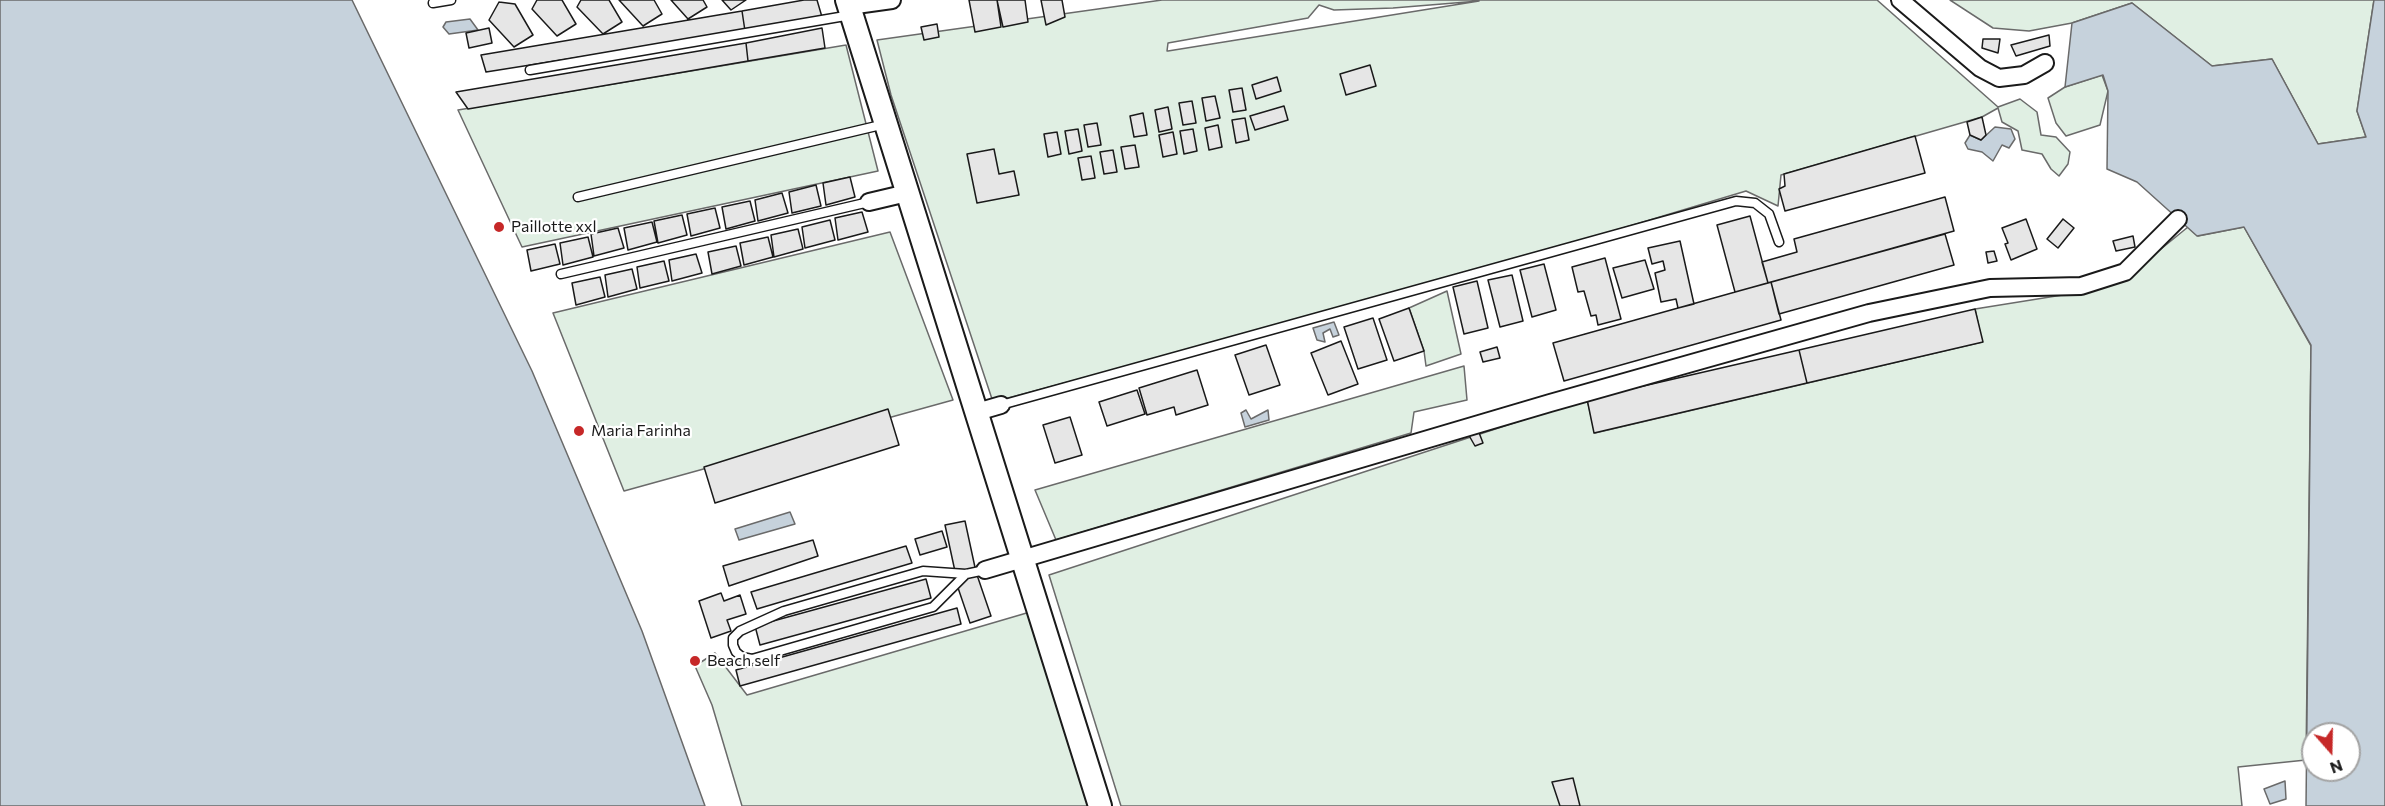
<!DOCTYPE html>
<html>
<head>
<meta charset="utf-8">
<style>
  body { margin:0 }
  #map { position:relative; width:2385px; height:806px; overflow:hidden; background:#fff; font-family:Commissioner,sans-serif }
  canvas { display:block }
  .north { position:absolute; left:2301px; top:722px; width:60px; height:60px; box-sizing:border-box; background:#fff; border:2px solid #a3a3a3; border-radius:50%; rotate:160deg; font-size:16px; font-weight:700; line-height:24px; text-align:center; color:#1a1a1a }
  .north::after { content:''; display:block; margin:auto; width:21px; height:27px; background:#c62828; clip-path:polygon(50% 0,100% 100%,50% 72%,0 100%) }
</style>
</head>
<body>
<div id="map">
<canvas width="2385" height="806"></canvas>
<div class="north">N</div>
</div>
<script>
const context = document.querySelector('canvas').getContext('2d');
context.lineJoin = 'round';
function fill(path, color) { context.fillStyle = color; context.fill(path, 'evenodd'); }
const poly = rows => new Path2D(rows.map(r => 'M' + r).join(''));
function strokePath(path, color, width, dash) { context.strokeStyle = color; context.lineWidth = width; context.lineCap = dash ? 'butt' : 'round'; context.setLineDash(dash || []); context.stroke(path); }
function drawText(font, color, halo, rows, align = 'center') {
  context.font = font + ' Commissioner,sans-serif'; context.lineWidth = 4.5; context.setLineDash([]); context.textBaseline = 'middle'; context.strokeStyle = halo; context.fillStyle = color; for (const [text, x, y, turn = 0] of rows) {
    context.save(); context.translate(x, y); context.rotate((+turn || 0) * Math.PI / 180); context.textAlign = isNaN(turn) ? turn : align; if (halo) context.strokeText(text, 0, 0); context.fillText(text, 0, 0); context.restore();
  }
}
const green = poly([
  [1162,0,1877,0,1998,107,2020,99,2037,112,2041,135,2056,137,2070,152,2068,164,2059,176,2051,169,2042,154,2022,150,2018,131,2002,122,1998,108,1982,117,1781,175,1778,206,1746,191,1444,282,993,402,891,95,877,40,1162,0],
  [1479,1,1168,51,1167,51,1168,43,1308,18,1319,5,1334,10,1393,8,1479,1],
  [1950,0,2374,0,2357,111,2366,137,2318,144,2272,59,2212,66,2132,3,2072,23,2029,31,1993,28,1950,0],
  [846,45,878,171,522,247,458,110,846,45],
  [2102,75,2108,91,2100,125,2066,136,2056,123,2048,98,2065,87,2102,75],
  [2188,227,2198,236,2244,227,2311,346,2306,760,2238,767,2242,806,1121,806,1049,575,1587,399,1595,433,1982,342,1975,309,2081,292,2129,275,2188,227],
  [890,232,953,400,624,491,553,313,890,232],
  [1447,291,1461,354,1426,366,1424,351,1409,308,1447,291],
  [1464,366,1467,400,1414,412,1411,433,1056,540,1035,490,1464,366],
  [1030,612,1089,806,742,806,712,705,695,666,715,653,747,695,1030,612]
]);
fill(green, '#e0efe3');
strokePath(green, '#6a6a6a', 1.5);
const water = poly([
  [0,0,352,0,532,371,642,631,705,806,0,806,0,0],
  [2374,0,2385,0,2385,806,2306,806,2311,345,2244,227,2197,236,2137,182,2107,169,2108,91,2103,75,2065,87,2072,23,2132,3,2212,66,2272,59,2318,144,2366,137,2357,111,2374,0],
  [2313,734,2349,734,2349,770,2313,770,2313,734],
  [470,19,478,30,449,34,443,27,446,22,470,19],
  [1995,127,2011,129,2015,139,2009,148,2002,145,1993,161,1982,152,1968,149,1965,143,1970,135,1981,140,1995,127],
  [1334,322,1339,335,1333,337,1330,329,1323,333,1325,342,1317,340,1313,328,1334,322],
  [1246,410,1251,419,1268,410,1269,420,1245,427,1241,413,1246,410],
  [790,512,795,524,739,540,735,529,790,512],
  [2285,781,2286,799,2270,804,2264,789,2285,781]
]);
fill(water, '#c6d2dc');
strokePath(water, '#6a6a6a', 1.5);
const building = poly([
  [537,0,562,0,576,24,557,36,532,9,537,0],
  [581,0,609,0,622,22,603,34,577,7,581,0],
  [619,0,654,0,662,14,643,26,619,0],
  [671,0,703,0,707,7,688,19,671,0],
  [722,0,746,0,731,10,722,0],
  [804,0,817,0,822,17,745,31,742,11,804,0],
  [969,0,997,0,1001,27,975,32,969,0],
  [997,0,1025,0,1028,22,1003,27,997,0],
  [1041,0,1062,0,1065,17,1046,25,1041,0],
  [499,2,515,4,533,35,514,47,489,20,499,2],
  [742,11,745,31,486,72,481,55,742,11],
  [937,24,939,37,924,40,921,27,937,24],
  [489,28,492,43,469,48,466,33,489,28],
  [822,28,825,48,748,61,746,43,822,28],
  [2049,35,2050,46,2016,56,2011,45,2049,35],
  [1983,39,2000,39,1998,53,1982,48,1983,39],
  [746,43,748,61,468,109,456,92,746,43],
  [1370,65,1376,86,1346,95,1340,74,1370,65],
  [1277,77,1281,91,1256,99,1252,85,1277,77],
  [1242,88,1246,110,1233,112,1229,90,1242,88],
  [1215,96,1220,118,1206,121,1202,98,1215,96],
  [1192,101,1196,123,1183,125,1179,103,1192,101],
  [1284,106,1288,120,1255,130,1250,116,1284,106],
  [1168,107,1172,129,1159,132,1155,110,1168,107],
  [1143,113,1147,135,1134,137,1130,116,1143,113],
  [1982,117,1986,135,1981,140,1970,135,1967,122,1982,117],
  [1245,118,1249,140,1236,143,1232,120,1245,118],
  [1097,123,1101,145,1088,147,1084,125,1097,123],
  [1218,125,1222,147,1209,150,1205,128,1218,125],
  [1078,129,1082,151,1069,154,1065,131,1078,129],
  [1193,129,1197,151,1184,154,1180,131,1193,129],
  [1057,132,1061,154,1048,157,1044,134,1057,132],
  [1173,132,1177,154,1163,157,1159,135,1173,132],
  [1915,136,1925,173,1785,211,1779,189,1785,186,1784,174,1915,136],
  [1135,145,1139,167,1125,169,1121,147,1135,145],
  [994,149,999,174,1014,171,1019,195,977,203,967,154,994,149],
  [1113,150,1117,172,1104,174,1100,152,1113,150],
  [1091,156,1095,178,1082,180,1078,158,1091,156],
  [850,177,855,197,826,205,823,183,850,177],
  [816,185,821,206,792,213,789,192,816,185],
  [782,193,788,213,758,221,755,200,782,193],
  [1945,197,1954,231,1768,283,1762,262,1797,252,1794,239,1945,197],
  [750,201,755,221,726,229,722,207,750,201],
  [715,208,720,228,691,236,687,214,715,208],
  [862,212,868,232,838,240,835,218,862,212],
  [682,215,687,235,658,243,654,221,682,215],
  [1750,216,1768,283,1735,292,1717,225,1750,216],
  [2026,219,2037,249,2011,260,2005,244,2008,243,2002,228,2026,219],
  [2063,219,2074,228,2058,248,2047,239,2063,219],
  [830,220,835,240,805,248,802,227,830,220],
  [652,222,657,242,628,250,624,228,652,222],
  [618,228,624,248,594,256,591,234,618,228],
  [798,229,803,249,774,257,771,235,798,229],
  [1945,234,1954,265,1779,314,1771,282,1945,234],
  [2133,236,2135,247,2116,251,2113,241,2133,236],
  [588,237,593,257,563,265,560,243,588,237],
  [768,237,773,257,744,265,740,243,768,237],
  [1680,241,1694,304,1678,308,1676,299,1661,302,1655,273,1665,270,1663,261,1652,264,1648,248,1680,241],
  [555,244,560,264,531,271,527,250,555,244],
  [736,246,741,266,712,274,708,252,736,246],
  [1994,251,1997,261,1988,263,1986,252,1994,251],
  [696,254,702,273,672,281,669,260,696,254],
  [1605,258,1621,319,1598,325,1596,315,1591,316,1584,291,1578,292,1572,267,1605,258],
  [1645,260,1654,289,1622,298,1613,268,1645,260],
  [664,261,669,281,640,288,637,267,664,261],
  [1544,264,1556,310,1532,317,1520,270,1544,264],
  [632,269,637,289,608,297,605,275,632,269],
  [1512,275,1523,321,1500,327,1488,280,1512,275],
  [600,277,605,297,576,305,572,283,600,277],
  [1477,281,1488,328,1464,334,1453,287,1477,281],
  [1771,282,1781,320,1564,381,1553,343,1771,282],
  [1409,308,1424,351,1394,361,1379,319,1409,308],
  [1975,309,1983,342,1807,383,1799,350,1975,309],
  [1373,318,1387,360,1358,369,1344,327,1373,318],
  [1341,341,1358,384,1328,395,1311,353,1341,341],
  [1266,345,1280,385,1249,395,1235,355,1266,345],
  [1497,347,1500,358,1483,362,1480,352,1497,347],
  [1799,350,1807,383,1594,433,1587,399,1799,350],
  [1197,370,1208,405,1176,415,1174,407,1147,415,1139,388,1197,370],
  [1137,390,1145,414,1107,426,1099,402,1137,390],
  [888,409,899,445,715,503,704,467,888,409],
  [1070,417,1082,455,1055,463,1043,425,1070,417],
  [1478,430,1483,443,1475,446,1467,432,1478,430],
  [965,521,976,572,956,576,945,525,965,521],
  [942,531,947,547,920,555,915,539,942,531],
  [813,540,818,556,729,586,723,566,813,540],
  [906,546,912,563,757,609,751,592,906,546],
  [976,572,991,616,970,623,955,579,976,572],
  [926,579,931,598,760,645,755,626,926,579],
  [721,593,724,601,740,595,746,614,727,620,731,631,711,638,699,601,721,593],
  [957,608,961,624,740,686,736,670,957,608],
  [1573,778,1580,806,1560,806,1552,782,1573,778]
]);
fill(building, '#e6e6e6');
strokePath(building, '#1a1a1a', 1.5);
const lane = poly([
  [433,3,451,0],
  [530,70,851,15],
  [578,197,885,124],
  [561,274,869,202],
  [1001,405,1736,201,1755,203,1769,214,1779,242],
  [966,574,933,607,752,659,742,657,736,652,733,645,733,638,740,631,784,611,923,571,966,574,985,570]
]);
const street = poly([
  [1900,0,1980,68,1999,78,2024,75,2045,63],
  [849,6,892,0],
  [869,202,907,193],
  [977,412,1001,405],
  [985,570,1550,403,1869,313,1990,288,2081,286,2125,272,2178,219]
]);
const secondary = poly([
  [847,0,1100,806]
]);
strokePath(lane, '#1a1a1a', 11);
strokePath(street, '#1a1a1a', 20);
strokePath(secondary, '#1a1a1a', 26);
strokePath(lane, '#fff', 8);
strokePath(street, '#fff', 16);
strokePath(secondary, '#fff', 22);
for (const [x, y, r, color] of [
  [499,227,6,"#c62828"],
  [579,431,6,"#c62828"],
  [695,661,6,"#c62828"]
]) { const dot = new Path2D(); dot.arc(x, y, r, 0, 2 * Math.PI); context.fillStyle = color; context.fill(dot); strokePath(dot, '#fff', 2); }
drawText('16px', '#1a1a1a', '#fff', [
  ["Paillotte xxl",511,227],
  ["Maria Farinha",591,431],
  ["Beach self",707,661]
], 'left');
</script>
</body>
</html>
